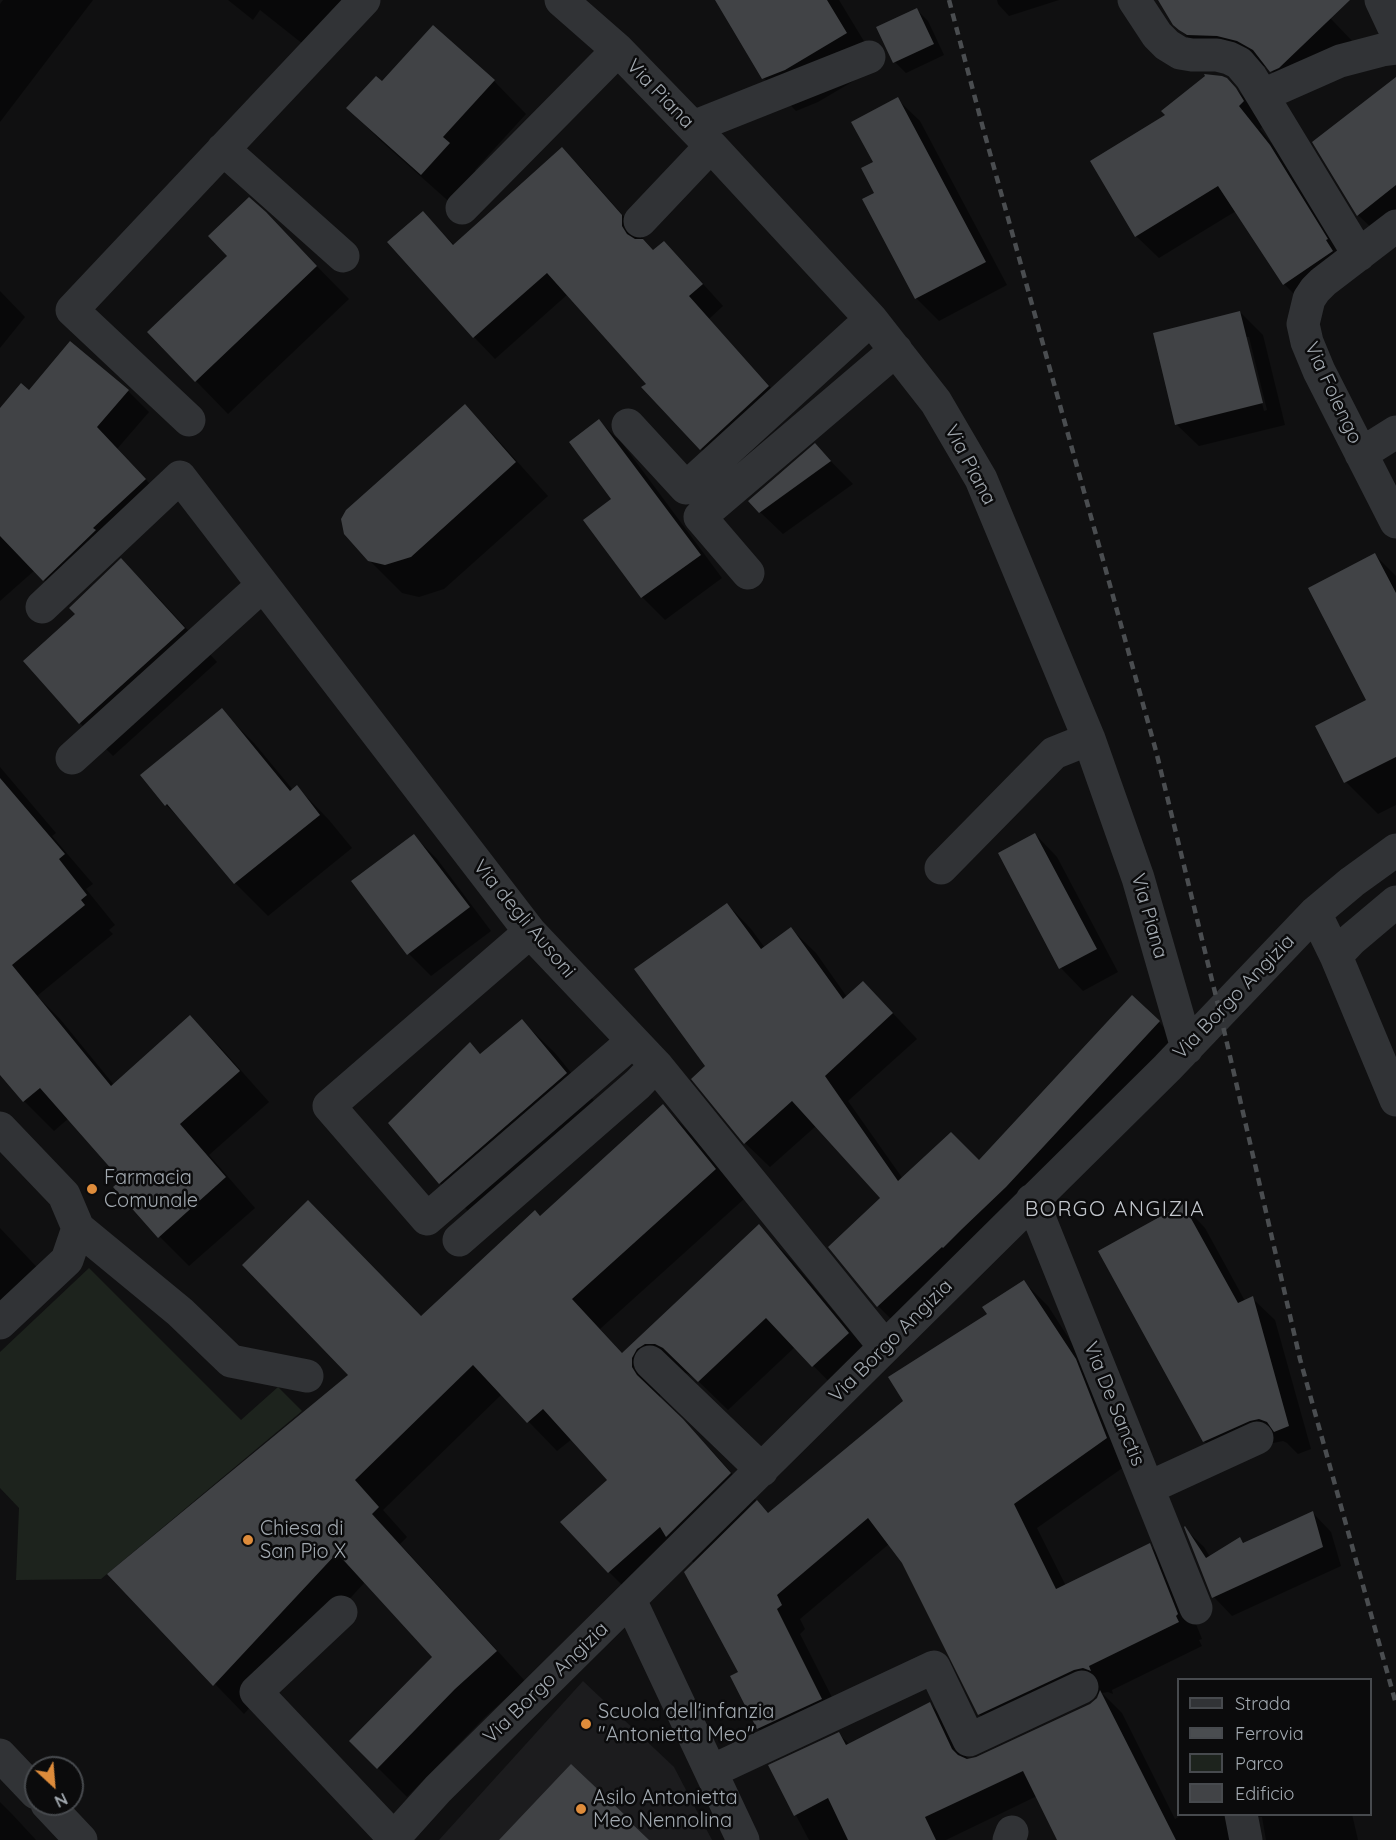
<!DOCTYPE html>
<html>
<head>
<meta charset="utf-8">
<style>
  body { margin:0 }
  #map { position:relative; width:1396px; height:1840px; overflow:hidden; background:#101011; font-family:Quicksand,sans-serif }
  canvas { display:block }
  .legend { position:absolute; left:1177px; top:1678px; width:195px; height:138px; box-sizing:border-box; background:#0b0b0c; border:2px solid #474a4e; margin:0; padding:8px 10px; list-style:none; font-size:18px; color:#a2a9b0 }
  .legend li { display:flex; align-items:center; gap:12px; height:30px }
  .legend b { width:30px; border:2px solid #474a4e }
  .north { position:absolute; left:24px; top:1756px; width:60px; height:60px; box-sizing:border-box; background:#0b0b0c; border:2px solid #474a4e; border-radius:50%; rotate:154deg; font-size:16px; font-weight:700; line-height:24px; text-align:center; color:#a2a9b0 }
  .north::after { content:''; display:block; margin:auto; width:21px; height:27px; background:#de8c3b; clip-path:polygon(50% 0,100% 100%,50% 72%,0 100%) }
</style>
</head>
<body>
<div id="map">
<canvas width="1396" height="1840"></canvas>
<ul class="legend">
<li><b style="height:8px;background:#313336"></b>Strada</li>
<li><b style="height:8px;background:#4a4d50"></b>Ferrovia</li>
<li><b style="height:16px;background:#1d231d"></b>Parco</li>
<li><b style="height:16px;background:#414346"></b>Edificio</li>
</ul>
<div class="north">N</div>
</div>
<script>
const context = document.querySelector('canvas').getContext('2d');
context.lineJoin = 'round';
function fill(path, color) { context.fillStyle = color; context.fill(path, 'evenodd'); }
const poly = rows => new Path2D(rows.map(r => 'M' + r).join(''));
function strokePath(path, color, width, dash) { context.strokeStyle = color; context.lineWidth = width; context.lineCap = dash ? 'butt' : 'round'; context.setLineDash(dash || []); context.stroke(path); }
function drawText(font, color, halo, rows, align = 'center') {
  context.font = font + ' Quicksand,sans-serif'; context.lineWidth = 5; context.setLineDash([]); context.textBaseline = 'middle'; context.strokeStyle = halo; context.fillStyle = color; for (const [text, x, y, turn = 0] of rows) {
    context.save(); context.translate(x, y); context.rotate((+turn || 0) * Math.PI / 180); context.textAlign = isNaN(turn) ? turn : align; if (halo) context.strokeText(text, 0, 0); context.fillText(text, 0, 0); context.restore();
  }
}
fill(poly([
  [583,1681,674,1767,712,1840,439,1840]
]), '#1c1c1e');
fill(poly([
  [89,1268,241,1420,278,1387,302,1411,101,1579,16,1580,19,1508,0,1488,0,1352]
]), '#1d231d');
fill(poly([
  [3,0,93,0,0,122,0,4],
  [228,0,345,0,308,48,260,10,253,20],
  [717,0,839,0,879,66,818,102,796,111,764,78],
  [997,0,1059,0,1009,16,998,4],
  [1159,0,1313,0,1355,44,1296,96,1270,69,1264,66,1206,55,1174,24],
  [917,10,928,21,944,55,906,73,895,62],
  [1226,79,1250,103,1265,124,1260,129,1292,169,1349,262,1306,306,1284,284,1236,211,1159,258,1136,236],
  [494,81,526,114,475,170,482,177,455,207,381,141,348,108,382,83],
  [1396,89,1396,225,1381,237,1358,215],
  [897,99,920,121,1007,285,939,321,916,298,876,194,875,163],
  [562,149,584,171,654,251,685,264,723,306,709,319,790,409,723,470,701,449,649,384,568,294,495,359,474,337,389,242,423,213,455,246],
  [298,247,349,299,228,414,196,381],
  [0,291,25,317,0,348],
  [1240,312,1263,335,1285,425,1199,446,1176,424],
  [1245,337,1249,337,1267,410,1264,411],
  [128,391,149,412,117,449,166,501,65,601,35,570,0,601,0,410,29,392],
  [465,406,497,439,548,496,444,589,419,597,402,593,369,560],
  [599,421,622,443,722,578,665,620,642,597,585,520,614,499],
  [815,445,853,484,783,534,760,512],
  [1375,555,1396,576,1396,805,1378,814,1346,782,1368,700],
  [121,560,154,593,217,662,113,756,80,723,25,662,77,615],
  [221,710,254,743,293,790,297,787,329,820,352,848,268,916,235,883,186,825,166,805],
  [0,767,56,833,52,836,93,884,86,889,115,925,109,930,113,934,37,996,60,1019,114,1085,190,1017,220,1047,269,1102,209,1155,255,1208,189,1266,160,1237,124,1180,69,1118,54,1131,24,1101,0,1072],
  [1035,834,1057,857,1118,972,1083,991,1061,968,1000,853],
  [414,836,437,859,491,931,431,976,409,954,354,882],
  [727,904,751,929,765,948,791,929,816,953,847,997,887,1007,917,1039,848,1101,903,1179,979,1163,1159,1022,1183,1047,902,1330,878,1306,882,1198,816,1126,770,1167,745,1143,693,1079,707,1066],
  [522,1021,555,1053,599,1107,473,1216,440,1183,470,1044,481,1055],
  [663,1106,692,1135,744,1199,600,1329,623,1354,759,1227,788,1256,877,1363,842,1395,795,1347,728,1410,694,1377,686,1373,675,1372,660,1388,660,1397,664,1404,712,1451,768,1514,905,1401,989,1315,1024,1282,1048,1306,1099,1385,1131,1462,1037,1528,1066,1586,1149,1545,1174,1569,1202,1639,1199,1640,1202,1646,1112,1690,1113,1694,1108,1692,1102,1693,1122,1713,1175,1819,1184,1814,1352,1814,1358,1840,1266,1840,1262,1817,1259,1817,1250,1822,1244,1840,1058,1840,1037,1796,946,1840,809,1840,770,1766,839,1734,850,1745,930,1704,951,1726,968,1760,977,1758,1091,1705,1098,1699,1101,1693,1003,1738,979,1714,903,1563,889,1544,800,1619,805,1629,800,1634,845,1723,782,1753,758,1728,740,1672,695,1564,688,1557,638,1601,609,1572,609,1480,572,1439,557,1451,502,1394,383,1510,407,1537,400,1544,525,1681,484,1718,407,1797,351,1741,434,1657,365,1582,244,1714,109,1574,540,1218],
  [1183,1205,1205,1228,1245,1301,1252,1298,1275,1320,1311,1449,1298,1454,1287,1443,1283,1441,1273,1443,1227,1464,1204,1441],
  [0,1228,47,1278,0,1322],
  [1313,1513,1331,1532,1341,1566,1232,1616,1214,1597,1186,1530,1204,1547,1210,1557,1240,1539,1245,1544],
  [0,1802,12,1814,36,1840,0,1840]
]), '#0007');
fill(poly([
  [715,0,827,0,847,33,785,70,762,79],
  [1158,0,1350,0,1279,68,1270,72,1253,50,1237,41,1217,36,1187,35,1179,30,1173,25],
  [917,8,934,44,893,63,876,27],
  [433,25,495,80,443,137,450,143,421,175,346,108,376,76,382,81],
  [1204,74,1222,76,1227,78,1236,88,1244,101,1239,106,1270,145,1328,239,1326,240,1333,251,1283,285,1218,186,1135,237,1090,161,1165,115,1161,111,1205,76],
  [1396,77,1396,185,1357,216,1312,142],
  [898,97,986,262,915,299,862,199,874,193,861,168,873,162,851,122],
  [562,147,622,215,622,226,627,234,635,239,643,239,653,250,664,241,703,284,689,296,769,386,700,450,641,387,646,384,547,273,473,338,387,242,423,211,453,245],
  [249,197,266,212,317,266,195,382,147,332,227,256,208,236],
  [1240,311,1263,403,1175,425,1153,333],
  [70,341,129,390,97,427,146,479,93,528,96,530,43,581,0,536,0,408,21,383,29,390],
  [465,404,516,462,411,557,385,565,368,561,344,534,341,519,346,510],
  [599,419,701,555,641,598,583,520,611,499,569,442],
  [815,443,831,461,759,513,748,501],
  [1375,553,1396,593,1396,757,1344,783,1315,726,1366,700,1308,588],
  [121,558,185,628,79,724,23,661,75,614,69,608],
  [222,708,290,791,297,785,320,815,234,884,167,804,165,806,140,775],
  [0,778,65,854,59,859,87,895,81,900,85,905,12,965,111,1086,190,1015,240,1071,180,1124,226,1177,158,1238,113,1187,121,1180,40,1088,23,1102,0,1075],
  [1035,833,1097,949,1059,969,998,853],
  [414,834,470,907,407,955,351,881],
  [727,903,761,949,791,927,843,999,863,981,893,1013,825,1076,898,1181,951,1132,979,1160,1132,995,1160,1021,1006,1187,962,1229,943,1248,942,1247,877,1307,828,1247,880,1198,792,1101,744,1144,691,1079,705,1066,634,969],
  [522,1019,567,1073,439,1184,388,1123,470,1042,480,1054],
  [663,1104,716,1169,572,1299,622,1353,759,1224,849,1333,812,1367,766,1318,698,1382,663,1348,655,1344,645,1344,637,1349,632,1358,632,1367,637,1375,683,1419,731,1473,666,1537,660,1527,608,1573,560,1522,607,1480,543,1409,527,1423,473,1365,355,1480,379,1507,372,1514,497,1651,455,1689,377,1769,349,1741,432,1657,337,1553,213,1686,107,1574,348,1375,242,1265,308,1200,421,1316,535,1210,540,1216],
  [1183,1204,1238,1303,1253,1296,1289,1426,1274,1432,1267,1422,1259,1419,1250,1421,1203,1442,1098,1251],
  [1024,1280,1076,1359,1107,1438,1014,1504,1056,1589,1150,1543,1178,1614,1176,1616,1179,1622,1089,1666,1091,1671,1083,1668,1074,1670,978,1715,902,1563,868,1518,777,1595,782,1605,777,1609,822,1699,757,1729,730,1676,738,1672,684,1572,757,1500,768,1513,903,1401,888,1377,987,1314,982,1307],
  [1313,1511,1323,1547,1212,1598,1184,1527,1185,1526,1206,1558,1240,1537,1243,1543],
  [1100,1690,1176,1840,1057,1840,1023,1771,925,1817,936,1840,848,1840,828,1798,794,1816,768,1765,839,1732,846,1745,930,1702,952,1749,958,1755,967,1759,976,1757,1090,1704,1097,1698],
  [571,1764,627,1817,626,1818,649,1840,499,1840]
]), '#414346');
strokePath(poly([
  [561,0,618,50,711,146,871,319,936,402,981,479,1089,739,1138,878,1187,1048],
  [1134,0,1157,35,1167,45,1180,53,1192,55,1217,55,1229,58,1239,63,1251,77,1359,255],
  [1381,0,1396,32],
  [1263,95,1340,61,1382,50,1396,48],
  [693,127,869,57],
  [223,149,343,256],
  [462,208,618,50],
  [640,221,711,146],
  [1396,226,1323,282,1315,290,1309,299,1303,324,1307,342,1319,371,1396,522],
  [189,420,72,310,364,0],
  [628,425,686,488,871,319],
  [1361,454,1396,432],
  [748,573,700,517,896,350],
  [42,607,180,477,530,932,656,1065,885,1347],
  [72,758,263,585],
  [941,868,1054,753,1089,739],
  [1315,913,1336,956,1396,1100],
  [530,932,329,1106,427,1219,633,1041],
  [1336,956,1352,939,1396,902],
  [0,1128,64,1195,78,1228,67,1260,0,1323],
  [1032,1200,1196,1608],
  [78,1228,180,1312,231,1361,307,1376],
  [459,1240,638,1084,656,1065],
  [650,1362,762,1470],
  [1148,1488,1257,1438],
  [630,1600,743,1840],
  [341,1612,256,1692,394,1838],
  [0,1755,36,1793],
  [712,1771,934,1667,969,1740,1082,1687],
  [47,1804,81,1840],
  [1241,1814,1246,1840],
  [392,1840,438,1789,1167,1068,1315,913,1352,882,1396,850],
  [1009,1840,1012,1832]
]), '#313336', 33);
strokePath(poly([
  [949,0,983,128,1156,751,1220,1013,1300,1359,1396,1704]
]), '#4a4d50', 4.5, [8, 6]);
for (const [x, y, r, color] of [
  [92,1189,6,"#de8c3b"],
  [248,1540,6,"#de8c3b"],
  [586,1724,6,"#de8c3b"],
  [581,1809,6,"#de8c3b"]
]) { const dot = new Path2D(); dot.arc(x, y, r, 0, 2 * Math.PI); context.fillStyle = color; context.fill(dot); strokePath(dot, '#0b0b0c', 2); }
drawText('20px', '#a2a9b0', '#0b0b0c', [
  ["Via Piana",660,94,46],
  ["Via Folengo",1333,393,65],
  ["Via Piana",970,465,62],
  ["Via Piana",1149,916,74],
  ["Via degli Ausoni",524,919,50],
  ["Via Borgo Angizia",1234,997,-46],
  ["Via Borgo Angizia",891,1341,-45],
  ["Via De Sanctis",1114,1404,68],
  ["Via Borgo Angizia",546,1683,-44]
]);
drawText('20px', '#a2a9b0', '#0b0b0c', [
  ["Farmacia",104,1178],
  ["Comunale",104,1201],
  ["Chiesa di",260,1529],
  ["San Pio X",260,1552],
  ["Scuola dell'infanzia",598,1712],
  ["\"Antonietta Meo\"",598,1735],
  ["Asilo Antonietta",593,1798],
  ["Meo Nennolina",593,1821]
], 'left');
context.letterSpacing = '1.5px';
drawText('21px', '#c3c7cd', '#0b0b0c', [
  ["BORGO ANGIZIA",1115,1210]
]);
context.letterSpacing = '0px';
</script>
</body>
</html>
